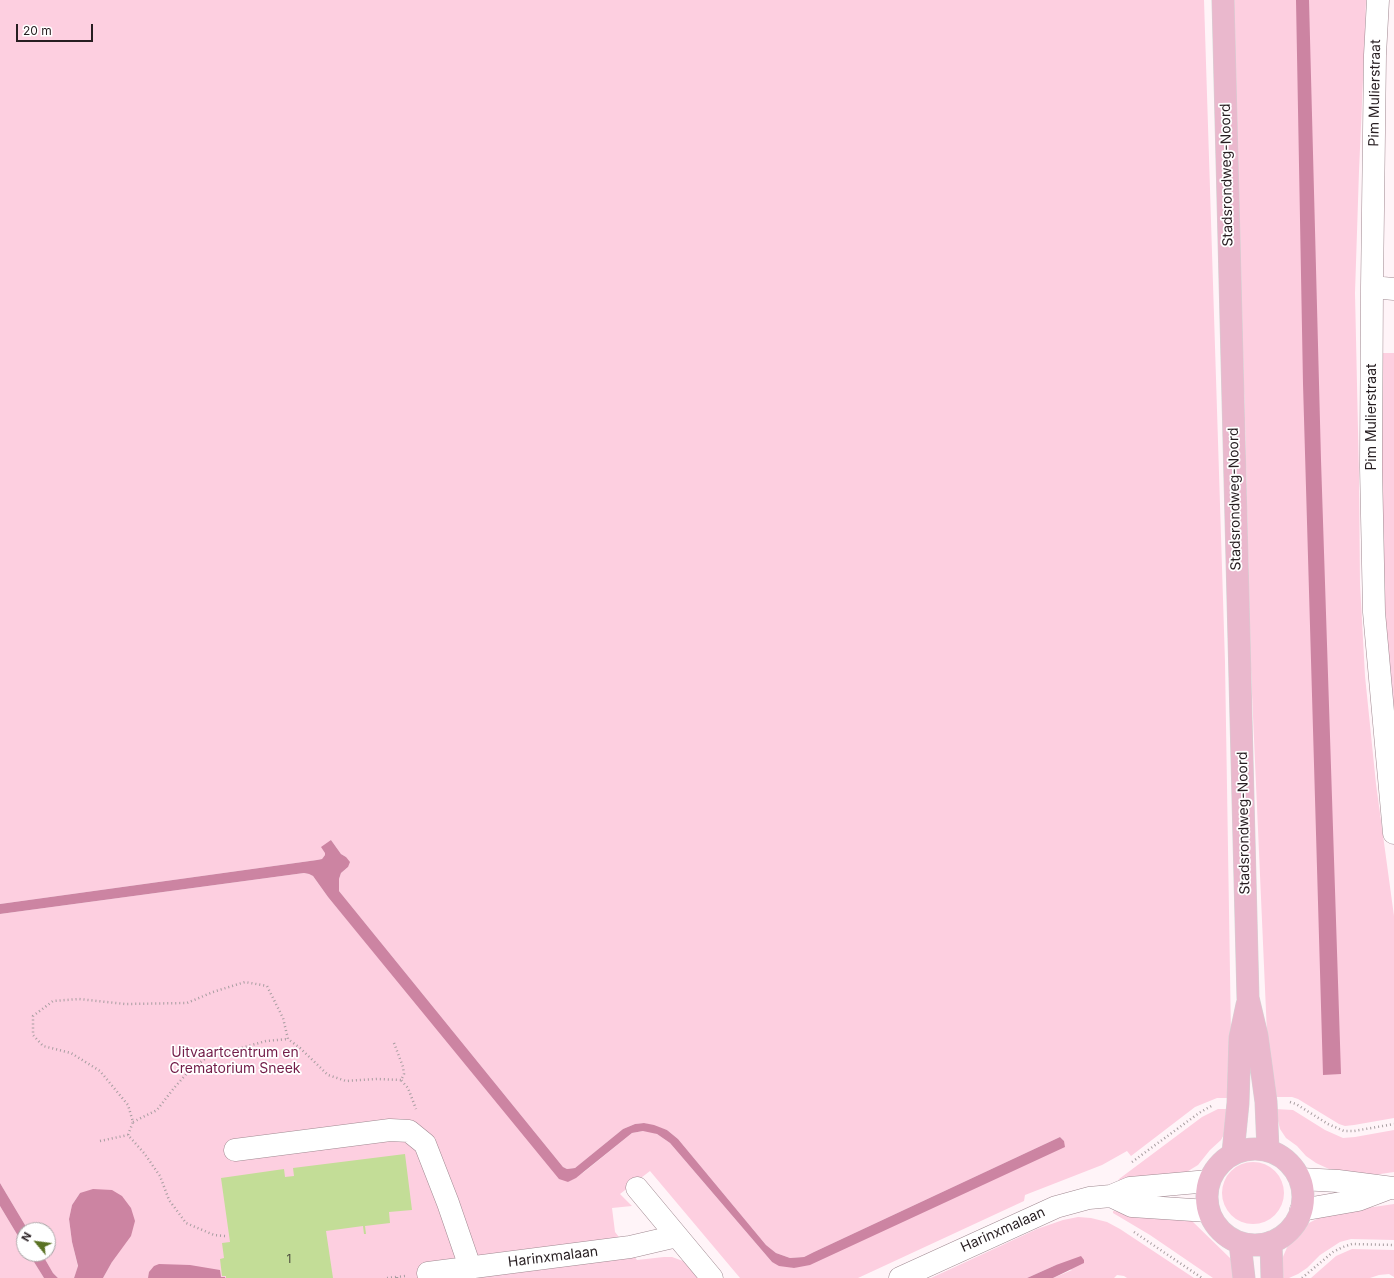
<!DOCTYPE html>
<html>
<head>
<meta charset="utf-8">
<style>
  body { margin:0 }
  #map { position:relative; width:1394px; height:1278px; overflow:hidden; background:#fff4f8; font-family:Inter,sans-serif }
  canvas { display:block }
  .north { position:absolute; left:16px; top:1222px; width:40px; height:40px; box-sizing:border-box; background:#fff; border:1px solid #a9a5a6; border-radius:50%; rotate:299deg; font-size:11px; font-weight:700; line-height:16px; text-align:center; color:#271e21 }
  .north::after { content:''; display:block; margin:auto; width:14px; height:18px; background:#5a7224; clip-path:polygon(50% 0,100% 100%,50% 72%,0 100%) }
  .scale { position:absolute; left:16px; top:24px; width:77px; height:18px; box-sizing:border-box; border:2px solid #271e21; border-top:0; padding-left:5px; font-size:12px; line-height:14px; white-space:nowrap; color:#271e21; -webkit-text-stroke:3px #fff; paint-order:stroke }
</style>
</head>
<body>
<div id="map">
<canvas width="1394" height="1278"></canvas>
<div class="north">N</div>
<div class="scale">20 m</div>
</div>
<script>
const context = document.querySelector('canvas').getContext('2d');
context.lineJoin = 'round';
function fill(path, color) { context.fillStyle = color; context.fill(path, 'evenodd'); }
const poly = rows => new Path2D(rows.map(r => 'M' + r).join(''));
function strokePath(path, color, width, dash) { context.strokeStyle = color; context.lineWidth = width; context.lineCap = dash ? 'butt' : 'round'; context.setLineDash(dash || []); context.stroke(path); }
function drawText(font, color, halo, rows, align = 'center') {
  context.font = font + ' Inter,sans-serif'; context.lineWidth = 3.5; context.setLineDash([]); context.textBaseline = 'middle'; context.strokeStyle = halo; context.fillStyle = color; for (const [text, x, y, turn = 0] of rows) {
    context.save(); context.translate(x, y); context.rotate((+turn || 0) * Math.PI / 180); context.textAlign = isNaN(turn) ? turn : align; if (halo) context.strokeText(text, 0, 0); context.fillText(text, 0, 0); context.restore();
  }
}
fill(poly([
  [0,0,1204,0,1225,662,1232,1098,1217,1098,1195,1107,1131,1156,1127,1151,1102,1165,1025,1195,1024,1201,858,1278,740,1278,650,1171,620,1194,632,1206,612,1208,615,1232,637,1260,664,1257,672,1257,683,1261,699,1278,103,1278,112,1262,80,1193,72,1205,69,1219,72,1242,78,1267,74,1278,58,1278,53,1273,42,1254,48,1254,48,1230,28,1230,0,1183,0,914,304,873,309,874,313,876,328,897,568,1182,584,1172,632,1133,643,1131,651,1131,657,1134,670,1143,772,1262,794,1268,1064,1141,1060,1137,814,1252,804,1257,790,1258,776,1253,766,1245,678,1139,667,1130,644,1123,635,1124,623,1129,575,1168,567,1169,563,1167,339,891,339,879,341,873,348,867,346,857,341,854,331,840,325,855,322,859,317,860,0,904],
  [1231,0,1366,0,1365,34,1359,171,1355,293,1359,476,1360,584,1365,676,1376,784,1394,916,1394,1118,1354,1125,1345,1126,1339,1124,1298,1099,1292,1097,1274,1097,1267,1034,1250,648,1245,419],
  [1381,353,1394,353,1394,740,1387,667,1380,453],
  [1218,1109,1232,1109,1227,1129,1221,1140,1210,1150,1198,1165,1185,1173,1118,1182,1119,1179,1202,1117],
  [1275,1109,1293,1110,1325,1130,1343,1138,1355,1137,1394,1130,1394,1172,1367,1176,1329,1169,1316,1163,1306,1156,1297,1146,1286,1138,1280,1129],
  '1222 1193a31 31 0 1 1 62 0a31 31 0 1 1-62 0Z',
  [1394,1204,1394,1240,1351,1239,1340,1242,1320,1255,1307,1268,1298,1274,1289,1278,1279,1278,1282,1259,1289,1243,1301,1232,1307,1224,1326,1214],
  [0,1206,24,1246,24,1254,29,1254,44,1278,0,1278],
  [1113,1211,1157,1215,1192,1221,1231,1259,1237,1278,1213,1278,1150,1235,1113,1213],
  [1078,1217,1091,1218,1107,1222,1120,1229,1194,1278,1127,1278,1124,1276,1117,1275,1114,1278,1053,1278,1072,1270,1056,1265,1027,1278,931,1278,1037,1229,1063,1220],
  [1352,1249,1394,1250,1394,1277,1389,1274,1379,1275,1370,1278,1311,1278,1336,1256]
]), '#fdcfe0');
fill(poly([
  [1296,0,1309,0,1321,460,1341,1074,1323,1075,1303,384],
  [331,840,341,854,346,857,350,862,348,867,341,873,339,879,339,891,563,1167,567,1169,575,1168,623,1129,635,1124,644,1123,654,1125,667,1130,678,1139,766,1245,776,1253,790,1258,804,1257,814,1252,1060,1137,1064,1141,1065,1147,810,1265,794,1268,779,1266,772,1262,670,1143,657,1134,643,1131,632,1133,576,1178,568,1182,559,1179,328,897,313,876,309,874,304,873,0,914,0,904,317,860,322,859,325,855,325,853,321,847],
  [0,1183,28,1230,24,1230,24,1246,0,1206],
  [93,1189,112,1190,122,1196,131,1208,135,1221,131,1236,112,1262,103,1278,74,1278,78,1266,72,1242,69,1219,72,1205,80,1193],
  [29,1254,42,1254,53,1273,58,1278,44,1278],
  [1081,1256,1084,1260,1084,1263,1053,1278,1027,1278,1056,1265],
  [159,1264,190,1265,220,1270,221,1277,225,1277,225,1278,148,1278,149,1272,154,1266]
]), '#cc84a2');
fill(poly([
  [405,1154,412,1210,389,1212,390,1223,365,1226,366,1234,364,1234,363,1226,326,1231,333,1278,226,1278,226,1276,222,1276,220,1259,224,1258,222,1243,230,1242,221,1178,284,1169,285,1177,294,1176,293,1168]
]), '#c3dd97');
const minor = poly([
  [1378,0,1375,55,1372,287,1371,467,1374,612,1394,833],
  [1372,287,1394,289],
  [235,1150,390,1130,409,1131,425,1144,448,1203,470,1267],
  [1300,1179,1338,1181,1394,1188],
  [637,1188,712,1278],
  [1111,1196,1132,1206,1208,1211],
  [1301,1210,1358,1200,1387,1189],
  [428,1273,630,1247,677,1236],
  [900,1278,1056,1207,1089,1198,1111,1196,1130,1188,1209,1181]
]);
const major = poly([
  [1223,0,1248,998,1257,1036,1266,1102,1268,1150],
  '1207 1197a48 48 0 1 1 96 0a48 48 0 1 1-96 0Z',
  [1233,1153,1238,1103,1240,1038,1247,1005],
  [1271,1242,1272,1278],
  [1240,1243,1244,1278]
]);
strokePath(minor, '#a08991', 23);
strokePath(major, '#d4d2d3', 23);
strokePath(poly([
  [394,1043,403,1067,404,1074,401,1080,408,1088,416,1109],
  [1290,1102,1296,1104,1328,1124,1344,1131,1354,1131,1394,1124],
  [133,1122,157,1110,174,1088,189,1071,206,1058,266,1041,288,1039],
  [100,1141,128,1135],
  [1132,1162,1199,1113,1213,1105],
  [1134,1232,1202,1278],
  [225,1236,214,1235,186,1223,169,1200,160,1176,144,1153,128,1135,133,1122,128,1105,100,1071,71,1053,43,1046,33,1035,33,1016,53,1001,79,999,125,1004,187,1003,213,992,245,982,267,986,283,1018,288,1039,300,1048,328,1075,346,1081,377,1079,401,1080],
  [387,1278,397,1277],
  [397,1278,397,1277,405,1276],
  [1302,1278,1333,1252,1343,1247,1352,1244,1394,1245]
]), '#a79da0', 2.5, [1, 3]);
strokePath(minor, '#fff', 22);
strokePath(major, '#eab8cd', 22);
drawText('12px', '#4e4e3e', null, [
  ["1",289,1259]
]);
drawText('14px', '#271e21', '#fff', [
  ["Pim Mulierstraat",1375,93,-89],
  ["Stadsrondweg-Noord",1227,175,-91],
  ["Pim Mulierstraat",1372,417,-90],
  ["Stadsrondweg-Noord",1235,499,-91],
  ["Stadsrondweg-Noord",1244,823,-91],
  ["Harinxmalaan",1003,1230,-24],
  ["Harinxmalaan",553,1257,-7]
]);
drawText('14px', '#721c48', '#fff', [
  ["Uitvaartcentrum en",235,1053],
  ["Crematorium Sneek",235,1069]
]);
</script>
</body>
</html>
